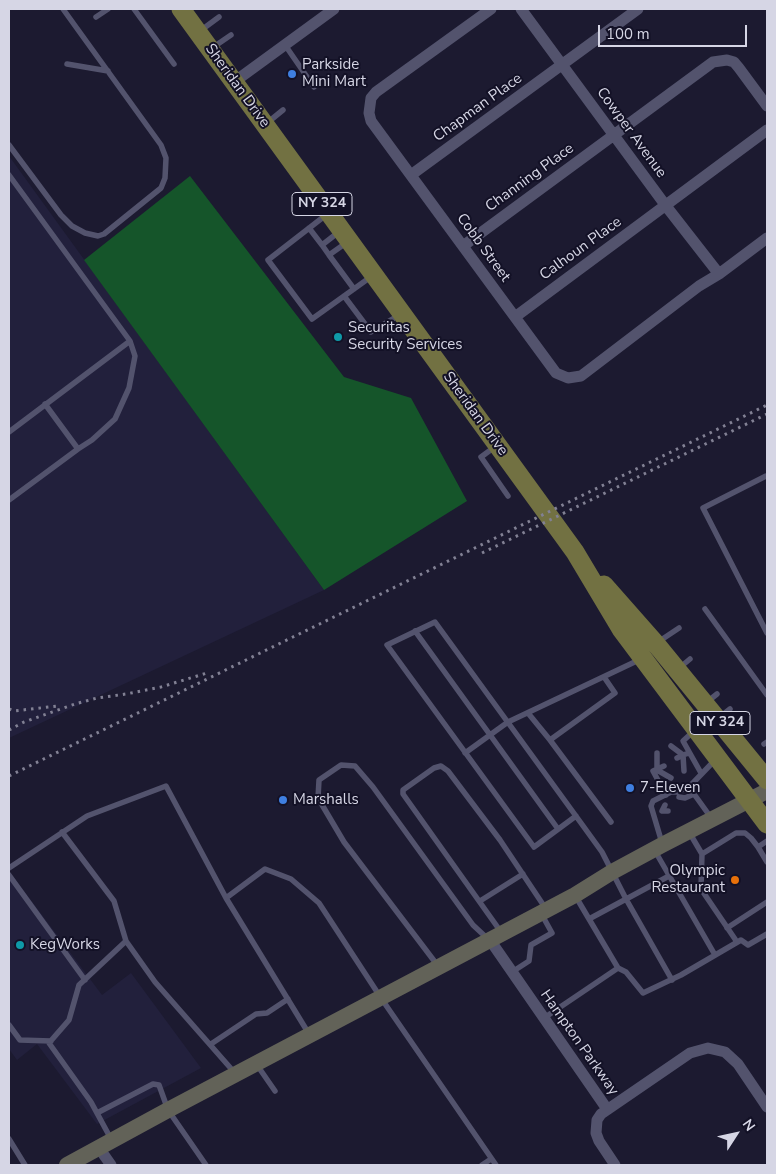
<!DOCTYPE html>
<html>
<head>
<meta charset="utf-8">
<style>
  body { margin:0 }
  #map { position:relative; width:776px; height:1174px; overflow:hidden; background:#1c1a30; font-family:"Nunito Sans",sans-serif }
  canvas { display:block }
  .frame { position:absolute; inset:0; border:10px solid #d6d6e5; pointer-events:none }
  .north { position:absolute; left:711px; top:1109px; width:50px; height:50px; -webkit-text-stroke:4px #131126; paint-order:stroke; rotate:55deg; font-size:14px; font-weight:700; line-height:20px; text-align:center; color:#d6d6e5 }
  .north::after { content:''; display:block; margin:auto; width:18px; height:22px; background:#d6d6e5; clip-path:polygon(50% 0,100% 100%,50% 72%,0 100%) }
  .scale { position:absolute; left:598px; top:25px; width:149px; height:22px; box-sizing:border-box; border:2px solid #d6d6e5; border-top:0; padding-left:6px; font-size:15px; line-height:18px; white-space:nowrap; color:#d6d6e5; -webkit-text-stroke:4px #131126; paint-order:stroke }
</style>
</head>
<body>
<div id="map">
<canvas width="776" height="1174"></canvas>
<div class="frame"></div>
<div class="north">N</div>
<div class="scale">100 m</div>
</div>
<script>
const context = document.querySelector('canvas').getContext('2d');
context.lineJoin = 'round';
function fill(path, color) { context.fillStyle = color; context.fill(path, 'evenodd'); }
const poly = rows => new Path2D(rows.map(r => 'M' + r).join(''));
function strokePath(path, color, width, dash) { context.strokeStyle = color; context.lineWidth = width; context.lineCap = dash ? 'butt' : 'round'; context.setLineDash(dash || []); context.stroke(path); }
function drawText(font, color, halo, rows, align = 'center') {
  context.font = font + ' "Nunito Sans",sans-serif'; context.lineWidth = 4; context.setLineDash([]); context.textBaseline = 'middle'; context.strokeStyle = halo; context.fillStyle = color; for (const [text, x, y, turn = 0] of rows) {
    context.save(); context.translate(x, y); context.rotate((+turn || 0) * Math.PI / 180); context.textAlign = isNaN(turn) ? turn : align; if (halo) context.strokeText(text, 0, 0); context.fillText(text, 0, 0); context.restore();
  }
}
fill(poly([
  [9,156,324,590,9,738],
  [9,871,102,995,131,973,201,1068,97,1124,37,1044,17,1060,9,1049]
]), '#22203c');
fill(poly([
  [190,176,344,377,411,398,467,501,324,590,84,260]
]), '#15552a');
strokePath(poly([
  [134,9,174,64],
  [96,17,108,9],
  [200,31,219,17],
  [285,45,314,87],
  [212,48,231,35],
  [67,64,108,71],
  [267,123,283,110],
  [9,145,61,215,72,226,85,233,98,236,104,234,161,188,165,178,166,158,161,145,63,9],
  [9,175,130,341,9,432],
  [326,215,268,260,312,319,372,276],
  [309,228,322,245,340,231],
  [322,245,329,255,346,243],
  [329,255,354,289],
  [344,296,371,332,399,315],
  [496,446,481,457,508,496],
  [78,449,92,440,115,419,129,388,135,356,130,341],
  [766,476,703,508,767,633],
  [9,500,78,449,45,404],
  [705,609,767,695],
  [415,631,558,829],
  [658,642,679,628],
  [678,669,690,659],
  [707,702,717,694],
  [528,713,550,740,615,693,604,677],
  [720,717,730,709],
  [695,730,683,741,701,773],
  [550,740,611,822],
  [764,744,767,742],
  [671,746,683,755,689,753],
  [465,753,508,722,641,659],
  [657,753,657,770,671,778],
  [677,758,683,755,684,771],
  [664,766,653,771,666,795],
  [690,786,716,759],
  [679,797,685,798,694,794],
  [665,805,662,811,668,811],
  [576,816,534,847,387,645,435,622,581,823,602,852,626,899,672,980],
  [62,832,114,901,126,941],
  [689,832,702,854,701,889,737,942],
  [662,843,651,806,653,801,671,792,677,792,690,786,694,794,712,819],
  [758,847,767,862],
  [655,851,715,955],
  [702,854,736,833,745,833,751,838,758,847,767,841],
  [9,868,87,816,166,786,226,898,309,1034],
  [9,875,85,980],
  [576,897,618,968,626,972,643,993,681,975,741,940,748,945,767,934],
  [226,898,265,869,291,879,319,903,381,998,496,1165],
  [480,901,523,874],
  [589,919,669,876],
  [727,928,767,902],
  [501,932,403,794,403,790,434,768,441,766,448,771,500,840,546,909],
  [438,966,344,842,318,798,319,780,341,765,355,766,373,787,473,925,488,939],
  [512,972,529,961,531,945,552,933,542,915],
  [544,1018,618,968],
  [9,1025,20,1040,51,1041],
  [211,1044,256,1014,267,1013,288,999],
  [257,1065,275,1091],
  [97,1113,153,1084,159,1085,168,1110,206,1165],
  [9,1139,25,1165],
  [111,1139,91,1102,49,1043,69,1020,79,985,126,941,155,982,234,1072],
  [482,1165,491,1159]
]), '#53536d', 5.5);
strokePath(poly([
  [491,9,376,92,371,98,369,113,371,121,556,373,568,378,581,376,699,286,719,274,767,238],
  [521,9,666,206,719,274],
  [234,82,334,9],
  [411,175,638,9],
  [463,246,713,62,727,60,734,62,739,68,767,106],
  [515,317,767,130],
  [490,940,607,1109],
  [99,1148,111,1165],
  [615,1165,599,1141,596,1133,597,1120,601,1114,690,1053,708,1048,725,1052,738,1064,767,1107]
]), '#53536d', 11);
strokePath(poly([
  [67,1165,168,1110,575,895,612,872,662,845,767,791]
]), '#626258', 16);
strokePath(poly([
  [181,9,575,552,621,629,767,824],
  [604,585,656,644,767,780]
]), '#727142', 19);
strokePath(poly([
  [482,553,767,414],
  [9,709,14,711,57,706],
  [9,730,24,722,75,704,97,698,126,694,161,687,207,673],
  [9,776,767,405]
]), '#828194', 3, [2.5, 5]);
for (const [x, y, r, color] of [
  [292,74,5,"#3f7fe0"],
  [338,337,5,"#0f9aa8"],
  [630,788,5,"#3f7fe0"],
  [283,800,5,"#3f7fe0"],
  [735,880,5,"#e8710a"],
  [20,945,5,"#0f9aa8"]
]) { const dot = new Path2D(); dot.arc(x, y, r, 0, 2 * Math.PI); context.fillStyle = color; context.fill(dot); strokePath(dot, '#131126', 2); }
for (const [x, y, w] of [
  [322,204,60],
  [720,723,60]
]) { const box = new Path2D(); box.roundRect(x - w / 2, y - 11.5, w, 23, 4); context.fillStyle = '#131126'; context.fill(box); strokePath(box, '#d6d6e5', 1); }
drawText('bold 14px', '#d6d6e5', null, [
  ["NY 324",322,204],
  ["NY 324",720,723]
]);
drawText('15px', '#d6d6e5', '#131126', [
  ["Parkside",302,65],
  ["Mini Mart",302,82],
  ["Securitas",348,328],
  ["Security Services",348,345],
  ["7-Eleven",640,788],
  ["Marshalls",293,800],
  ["Olympic",725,871,"right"],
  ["Restaurant",725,888,"right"],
  ["KegWorks",30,945]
], 'left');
drawText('15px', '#d6d6e5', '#131126', [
  ["Sheridan Drive",237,86,54],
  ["Chapman Place",478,108,-36],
  ["Cowper Avenue",631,133,54],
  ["Channing Place",530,178,-36],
  ["Cobb Street",483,248,54],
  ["Calhoun Place",581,249,-36],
  ["Sheridan Drive",475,414,54],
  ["Hampton Parkway",579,1043,55]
]);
</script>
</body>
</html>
